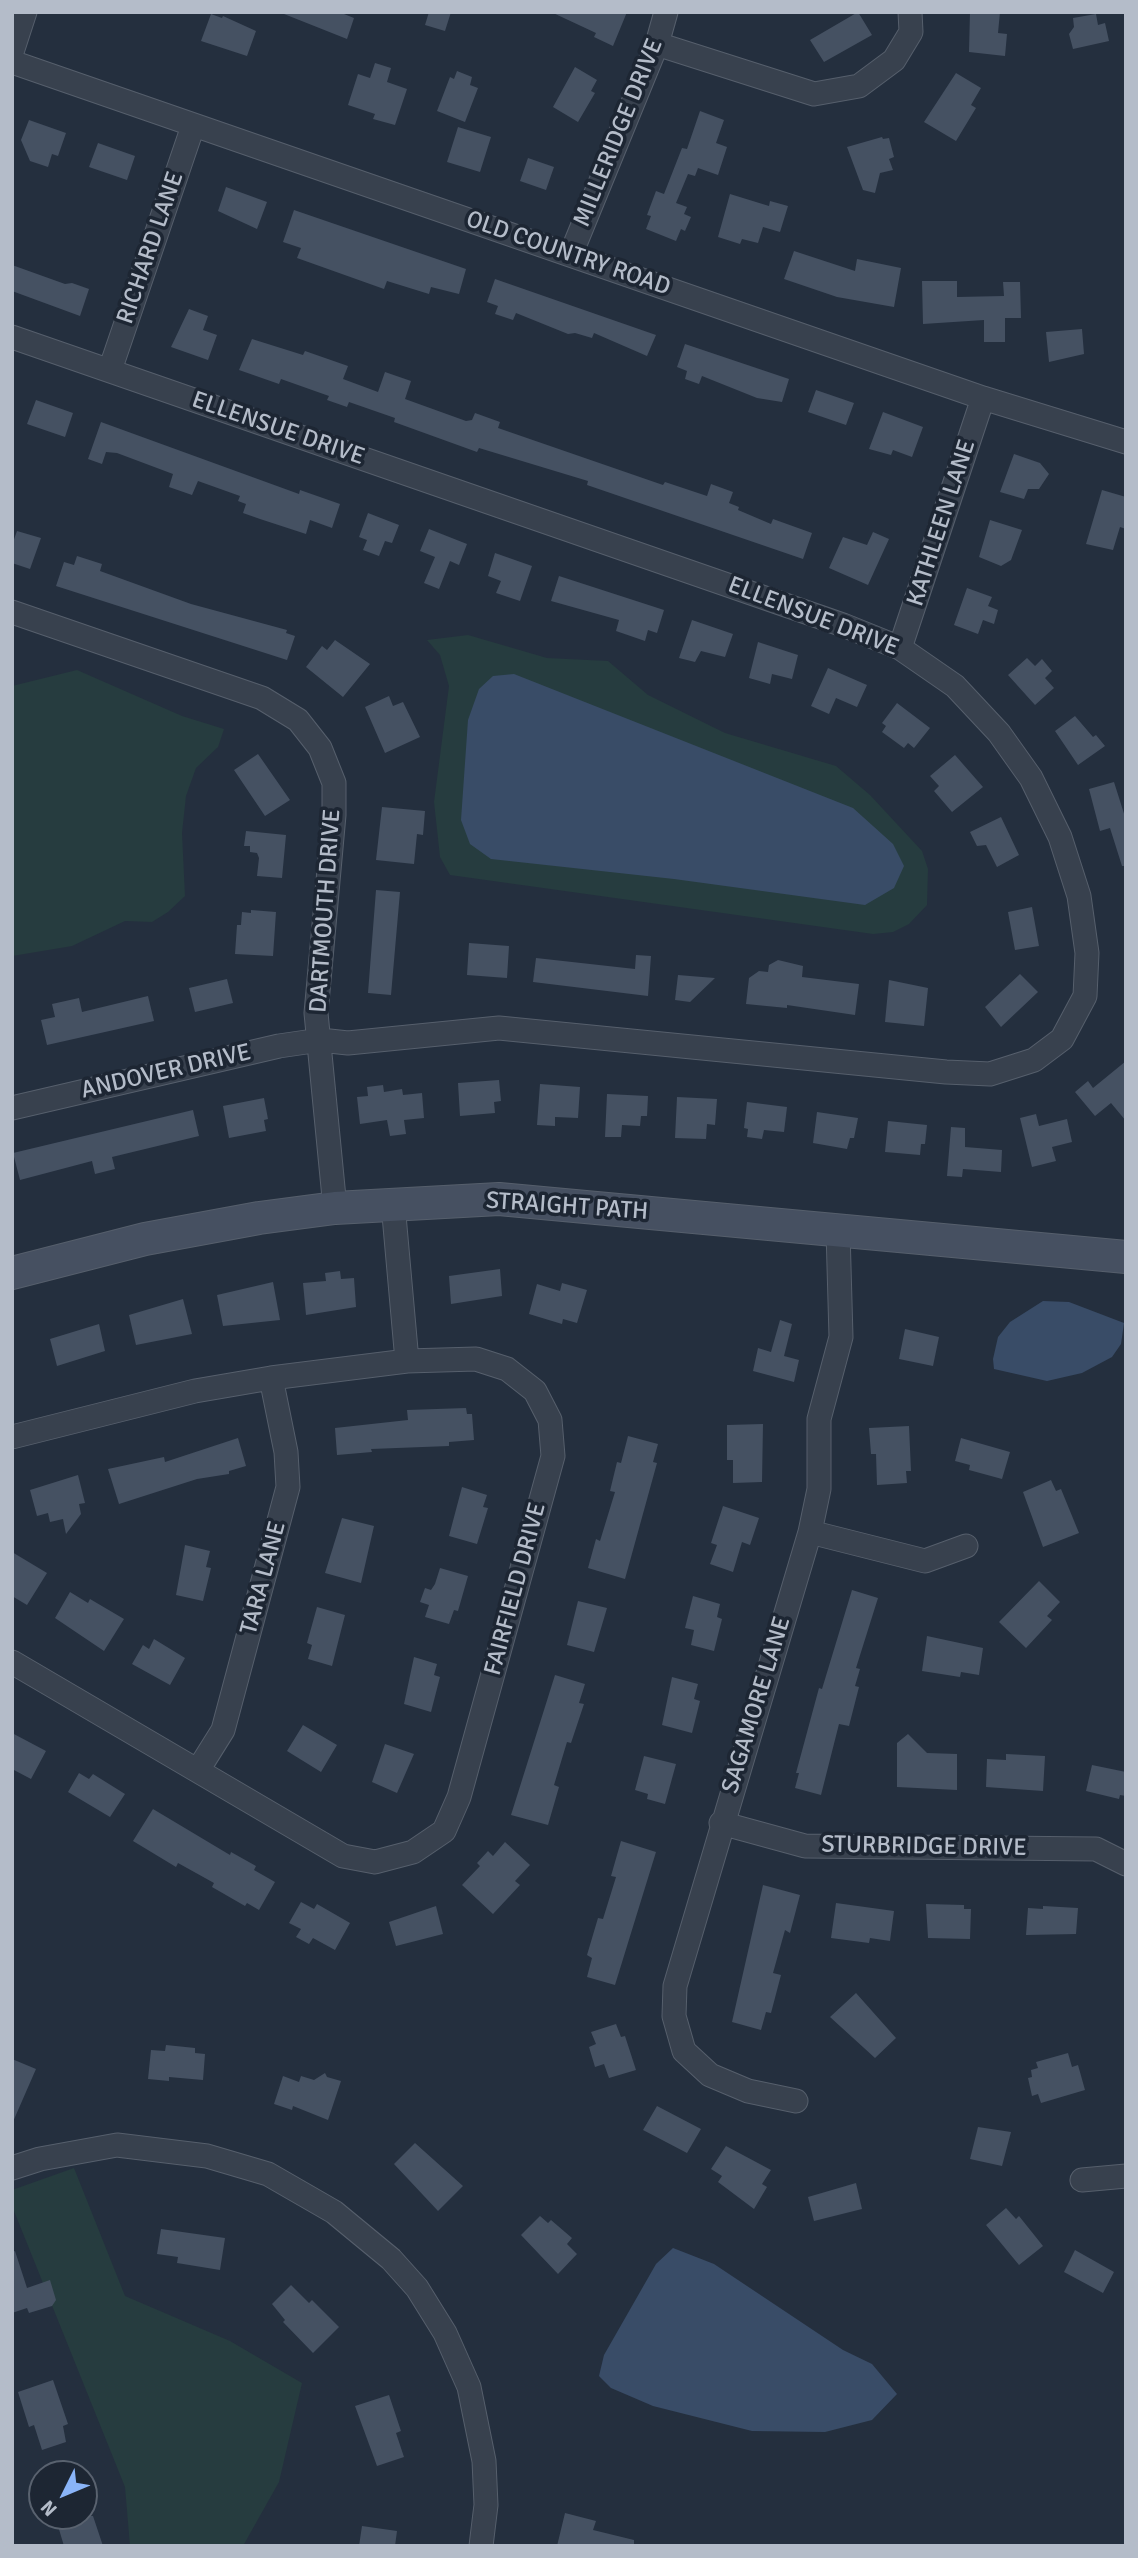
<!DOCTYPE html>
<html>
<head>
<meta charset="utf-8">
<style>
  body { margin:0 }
  #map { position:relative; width:1138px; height:2558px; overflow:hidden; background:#242f3e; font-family:Signika,sans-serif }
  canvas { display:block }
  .frame { position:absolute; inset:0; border:14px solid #b4bcc9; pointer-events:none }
  .north { position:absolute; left:28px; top:2460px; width:70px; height:70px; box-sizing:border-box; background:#1d2633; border:2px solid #59626f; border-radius:50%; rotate:227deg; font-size:19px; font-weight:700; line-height:28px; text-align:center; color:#b4bcc9 }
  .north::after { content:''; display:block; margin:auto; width:24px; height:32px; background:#8ab4f8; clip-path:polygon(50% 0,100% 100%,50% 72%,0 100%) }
</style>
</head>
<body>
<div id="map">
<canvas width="1138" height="2558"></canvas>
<div class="frame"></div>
<div class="north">N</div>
</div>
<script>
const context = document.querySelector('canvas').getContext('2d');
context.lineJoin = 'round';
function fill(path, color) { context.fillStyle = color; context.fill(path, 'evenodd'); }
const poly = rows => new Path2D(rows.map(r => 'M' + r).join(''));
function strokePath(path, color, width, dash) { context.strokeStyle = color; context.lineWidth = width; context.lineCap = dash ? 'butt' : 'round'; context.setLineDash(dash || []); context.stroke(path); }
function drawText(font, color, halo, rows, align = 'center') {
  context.font = font + ' Signika,sans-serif'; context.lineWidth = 7; context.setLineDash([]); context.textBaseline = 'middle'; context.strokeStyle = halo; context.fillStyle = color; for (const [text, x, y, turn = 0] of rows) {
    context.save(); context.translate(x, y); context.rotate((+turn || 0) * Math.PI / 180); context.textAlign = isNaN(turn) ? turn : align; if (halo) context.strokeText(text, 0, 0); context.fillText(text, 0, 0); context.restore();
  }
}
fill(poly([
  [468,635,547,658,608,661,648,695,725,733,836,766,870,795,922,851,928,869,927,905,909,924,893,932,873,934,450,875,440,857,434,802,449,686,440,655,427,640],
  [77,670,182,716,224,729,218,747,196,768,186,796,182,833,185,896,168,912,152,922,125,921,72,946,12,956,12,686],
  [74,2168,125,2296,230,2341,302,2383,279,2482,243,2546,130,2546,125,2487,12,2206,12,2190]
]), '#263c3f');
fill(poly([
  [514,674,853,808,893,844,904,866,894,888,865,905,674,879,491,859,470,844,461,820,468,720,479,689,493,676],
  [1043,1301,1069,1302,1124,1323,1121,1344,1112,1357,1082,1373,1047,1381,994,1369,993,1359,998,1337,1010,1322],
  [673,2248,714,2264,843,2350,872,2364,897,2394,872,2420,825,2432,752,2431,653,2406,611,2388,599,2376,604,2355,656,2264]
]), '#394c67');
fill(poly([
  [279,12,339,12,354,18,347,39],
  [429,12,451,12,445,31,425,25],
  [551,12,627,12,613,46,594,37,596,33],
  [858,12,872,35,824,62,810,40],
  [970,12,1000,12,998,33,1007,34,1005,56,969,52],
  [211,14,222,18,223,16,256,31,247,56,201,41],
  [1096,14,1098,25,1105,23,1109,41,1073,49,1069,34,1074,27,1073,18],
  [375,63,391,68,387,82,407,89,395,125,373,119,375,114,348,105,358,74,370,78],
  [575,67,597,80,591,91,595,93,578,122,553,107],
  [457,71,472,77,470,85,478,88,465,122,437,111,450,77,454,79],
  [956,73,981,88,971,105,976,108,956,141,924,122],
  [700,111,724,120,716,143,727,147,718,175,698,168,695,176,688,174,676,203,687,207,684,214,691,217,685,231,681,229,676,241,646,229,651,216,647,215,656,191,664,194,682,148,687,149],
  [29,120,66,133,58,156,52,154,48,167,30,161,21,140],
  [458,127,491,137,480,172,447,162],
  [882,137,883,139,889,138,894,157,889,159,893,170,880,173,875,193,863,190,847,147],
  [98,143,135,156,127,180,89,167],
  [528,158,554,167,546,190,520,181],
  [226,187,267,202,257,229,218,211],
  [730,194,769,206,770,201,788,206,780,232,763,227,758,243,742,239,740,244,718,237],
  [294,210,466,269,459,294,431,287,429,294,387,281,384,289,297,258,301,248,283,242],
  [794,251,855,271,857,259,901,268,894,307,837,297,784,279],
  [12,265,65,284,72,283,89,289,80,316,12,291],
  [495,279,656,335,647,356,594,333,592,338,575,333,568,334,516,313,513,320,495,314,498,306,487,302],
  [922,281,957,281,957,297,1004,296,1003,282,1020,282,1021,318,1005,318,1005,342,984,342,984,320,923,324],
  [189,309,208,316,203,330,217,335,208,360,171,347],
  [1082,329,1084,354,1049,362,1046,332],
  [252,339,303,355,305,351,348,366,343,379,378,392,385,372,411,381,405,399,466,421,472,420,475,413,500,422,498,428,663,485,665,482,707,496,711,484,733,492,729,503,739,507,738,510,771,524,773,519,812,533,803,559,587,485,588,481,479,448,477,452,394,422,395,418,349,402,347,407,327,400,329,396,281,379,279,384,239,370],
  [685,344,789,379,782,402,757,398,702,376,699,384,685,379,687,371,677,367],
  [816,390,854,403,846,425,808,412],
  [36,400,73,413,65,437,27,424],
  [883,412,923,427,912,457,893,450,891,455,869,449],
  [101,422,299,494,300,490,340,504,332,528,310,520,306,534,260,519,243,513,246,504,238,501,240,496,198,481,192,495,169,487,173,474,117,453,106,452,102,464,88,459],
  [1014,454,1040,463,1049,474,1039,489,1028,489,1024,499,1000,492],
  [1102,490,1126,497,1126,529,1120,527,1113,550,1086,544],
  [368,513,399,525,392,543,385,541,379,556,363,550,367,540,359,537],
  [990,520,1022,530,1011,560,1001,566,979,557],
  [429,529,467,544,459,565,450,561,439,589,424,583,435,557,420,551],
  [17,531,41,538,30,569,12,563,12,545],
  [873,532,889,539,868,585,829,568,843,537,867,545],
  [495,553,532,566,520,601,496,593,501,581,488,576],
  [77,556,102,564,100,571,191,604,287,630,286,633,295,636,287,660,56,586,64,562,74,565],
  [559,576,664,610,657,633,648,630,645,641,616,631,619,620,551,601],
  [967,588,992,597,988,606,998,610,994,624,983,620,978,634,954,625],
  [692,620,733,634,725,657,701,651,695,662,679,658],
  [335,640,370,664,343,697,306,667,322,646,327,650],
  [758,642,798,655,792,679,772,674,770,684,749,678],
  [1027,658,1035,666,1042,659,1052,671,1045,678,1054,688,1035,705,1008,675],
  [828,668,867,685,857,707,836,698,829,714,811,706],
  [389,696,393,706,403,702,420,737,385,753,365,707],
  [897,703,930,728,914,748,908,743,904,748,882,732,886,726,882,723],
  [1075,716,1093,737,1096,735,1105,746,1078,765,1055,731],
  [258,754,290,800,265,816,234,770],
  [955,755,983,787,952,812,934,791,939,786,930,776],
  [1114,782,1126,820,1126,866,1122,866,1110,828,1100,831,1089,789],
  [382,807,425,811,423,835,417,834,414,864,376,860],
  [1001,817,1019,855,997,867,986,845,977,846,970,832],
  [246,831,286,835,282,878,257,876,259,858,257,853,250,852,250,846,244,846],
  [376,890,400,892,391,995,368,993],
  [1032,907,1039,946,1015,950,1008,912],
  [251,910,276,912,273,956,235,954,237,925,241,925,242,912,251,913],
  [469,943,509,946,507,978,467,975],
  [636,955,651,956,648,996,533,982,536,958,635,969],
  [778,960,803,966,802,977,859,984,855,1015,787,1005,787,1008,746,1004,749,978,759,971,768,972,769,965],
  [1020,974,1038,992,1001,1027,985,1007],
  [678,975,690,976,715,978,690,1002,675,1000],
  [227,979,233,1003,195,1012,189,988],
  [889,980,928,988,924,1026,885,1022],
  [148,996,154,1021,47,1045,41,1020,55,1017,52,1004,79,998,82,1012],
  [1126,1061,1126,1121,1111,1103,1095,1116,1075,1092,1088,1081,1093,1088],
  [499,1080,501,1101,494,1102,495,1113,460,1116,458,1083],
  [540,1084,580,1087,578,1118,555,1117,555,1126,537,1125],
  [383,1085,384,1092,402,1089,403,1095,422,1093,424,1118,404,1120,406,1134,390,1136,387,1120,360,1124,357,1097,368,1096,367,1087],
  [607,1094,648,1096,647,1116,641,1116,640,1126,622,1125,621,1137,605,1137],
  [677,1097,717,1099,715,1125,707,1124,706,1139,675,1138],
  [264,1098,268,1119,264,1120,266,1131,229,1138,223,1106],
  [747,1102,787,1107,784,1132,764,1130,762,1139,747,1137,748,1129,744,1128],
  [193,1110,199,1136,112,1157,115,1169,95,1174,92,1161,20,1180,13,1153],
  [817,1112,858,1118,854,1138,850,1138,847,1149,813,1143],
  [1036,1114,1039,1126,1067,1119,1072,1142,1052,1147,1056,1161,1032,1167,1020,1118],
  [888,1121,927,1125,925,1144,921,1144,920,1155,885,1152],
  [951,1127,965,1128,965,1147,1002,1150,1001,1172,963,1169,962,1177,947,1176],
  [500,1269,502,1296,451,1304,449,1276],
  [340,1271,341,1279,354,1278,356,1307,306,1315,303,1283,326,1281,325,1273],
  [273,1282,280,1320,223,1326,217,1295],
  [562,1283,587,1290,577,1323,563,1319,562,1324,529,1314,537,1284,560,1291],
  [183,1299,192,1334,136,1345,129,1315],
  [780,1320,792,1324,784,1356,799,1360,794,1382,753,1371,758,1348,771,1352],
  [99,1324,105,1351,57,1366,50,1339],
  [905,1329,939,1337,933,1366,899,1359],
  [466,1408,467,1414,472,1414,474,1440,449,1442,449,1446,371,1449,372,1452,337,1455,335,1428,408,1420,407,1410],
  [763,1424,762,1482,733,1483,733,1460,727,1460,727,1425],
  [909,1426,911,1471,906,1471,907,1483,877,1485,876,1454,871,1454,869,1428],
  [628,1436,658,1444,653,1462,657,1463,625,1579,588,1568,596,1539,600,1541,615,1492,610,1491,617,1462,621,1463],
  [238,1438,246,1466,229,1471,229,1474,197,1479,119,1504,108,1469,164,1457,165,1462],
  [961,1438,1010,1452,1002,1479,969,1470,970,1465,955,1461],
  [78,1475,85,1503,79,1504,81,1514,66,1534,63,1519,50,1522,48,1513,37,1516,30,1490],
  [1051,1480,1056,1491,1061,1489,1079,1533,1043,1547,1023,1492],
  [462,1487,487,1495,483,1507,488,1508,477,1544,449,1536],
  [723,1506,759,1518,750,1545,742,1542,733,1572,710,1564,717,1545,711,1543],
  [342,1518,374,1526,361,1583,325,1573],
  [185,1545,210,1551,206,1567,211,1568,203,1601,176,1595],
  [12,1552,47,1573,27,1605,12,1596],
  [440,1568,468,1576,458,1611,454,1610,449,1624,425,1617,429,1605,420,1602,425,1588,431,1590,435,1584],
  [1039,1581,1060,1602,1047,1616,1052,1620,1026,1648,999,1622],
  [852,1590,878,1598,856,1668,860,1669,855,1686,859,1687,849,1726,839,1724,821,1795,795,1788,799,1773,796,1773,819,1688,822,1689],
  [70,1592,88,1603,90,1599,124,1619,104,1651,55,1618],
  [693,1596,720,1604,717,1617,722,1619,714,1651,691,1645,694,1630,685,1628],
  [578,1601,607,1608,594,1652,567,1645],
  [317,1607,345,1615,332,1666,308,1659,312,1645,307,1643],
  [927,1636,983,1648,979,1675,961,1672,960,1677,922,1671],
  [154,1639,185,1658,170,1685,132,1664,143,1645,149,1649],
  [414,1657,437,1664,434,1675,440,1677,431,1712,404,1704],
  [555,1675,585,1684,579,1703,584,1704,571,1743,567,1742,554,1785,559,1787,548,1825,511,1815],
  [672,1677,698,1684,694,1699,700,1701,692,1733,662,1725],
  [303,1725,337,1745,321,1772,287,1751],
  [12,1733,46,1751,31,1779,12,1769],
  [908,1734,927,1753,957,1754,957,1790,897,1787,897,1743],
  [385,1744,414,1754,397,1793,372,1782],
  [1006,1754,1045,1756,1043,1791,986,1787,987,1759,1006,1760],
  [644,1756,676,1764,665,1804,647,1799,648,1794,635,1790],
  [1092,1765,1126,1772,1126,1796,1120,1795,1119,1799,1086,1791],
  [79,1773,89,1779,93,1774,125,1794,110,1817,68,1792],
  [153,1809,230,1855,231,1852,256,1866,254,1870,275,1882,259,1910,247,1903,245,1906,212,1887,214,1883,178,1863,176,1867,133,1841],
  [621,1841,656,1852,615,1985,587,1977,592,1958,587,1955,598,1918,603,1919,616,1877,611,1876],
  [505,1842,530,1865,515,1881,520,1885,493,1914,462,1885,480,1866,477,1863,488,1851,493,1856],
  [763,1885,800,1895,790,1933,785,1930,773,1973,781,1975,771,2013,766,2012,761,2030,732,2022],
  [301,1902,314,1909,317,1904,350,1923,335,1950,313,1938,309,1944,296,1937,301,1929,289,1923],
  [836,1903,894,1911,890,1941,870,1938,869,1943,831,1938],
  [926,1904,964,1905,964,1909,971,1909,970,1939,928,1938],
  [436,1906,443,1934,396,1946,389,1922],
  [1043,1906,1078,1908,1076,1934,1026,1935,1028,1908,1043,1909],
  [856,1993,896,2038,875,2058,830,2017],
  [616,2024,621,2037,625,2036,636,2070,609,2078,604,2064,595,2067,589,2047,596,2044,591,2032],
  [166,2045,195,2048,195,2053,205,2054,203,2080,169,2077,169,2081,148,2079,151,2050,165,2051],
  [1068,2053,1072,2067,1078,2065,1085,2090,1041,2103,1038,2094,1032,2096,1028,2078,1032,2077,1031,2070,1038,2068,1036,2062],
  [12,2059,36,2069,12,2124],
  [325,2073,327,2077,341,2081,328,2120,293,2106,292,2110,274,2104,283,2076,299,2082,301,2076,314,2080],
  [657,2106,701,2129,687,2153,643,2130],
  [978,2127,1011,2132,1002,2166,970,2159],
  [415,2143,463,2186,438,2211,394,2164],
  [726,2146,771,2170,762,2184,767,2187,754,2209,718,2182,722,2176,711,2169],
  [856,2183,862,2209,814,2221,808,2197],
  [1006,2208,1016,2219,1019,2216,1043,2246,1019,2265,986,2225],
  [540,2216,548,2223,551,2220,572,2238,567,2244,577,2254,558,2274,521,2235],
  [161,2229,225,2238,220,2270,177,2263,178,2257,157,2254],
  [1075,2250,1114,2272,1103,2293,1064,2272],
  [15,2251,27,2288,50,2280,56,2300,52,2306,29,2313,27,2308,12,2313,12,2252],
  [291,2285,309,2303,312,2300,339,2327,313,2353,283,2322,285,2320,272,2304],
  [53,2380,68,2424,63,2426,66,2442,42,2450,34,2425,29,2427,18,2392],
  [389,2395,401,2431,396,2433,404,2457,377,2466,355,2406],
  [565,2513,596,2521,593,2530,634,2540,634,2546,557,2546],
  [55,2516,93,2516,103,2546,64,2546],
  [362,2526,397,2531,395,2546,359,2546]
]), '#455162');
const minor = poly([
  [657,44,814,94,859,86,894,60,911,32,910,12],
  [12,52,25,12],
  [12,62,983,398,1126,442],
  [571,254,657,44,666,12],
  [12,337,843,625,900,648,955,686,999,733,1031,778,1060,837,1079,896,1087,953,1085,996,1062,1039,1034,1060,990,1074,946,1072,499,1028,348,1043,320,1040,279,1046,12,1108],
  [110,370,193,126],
  [12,612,262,698,298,720,320,748,334,783,334,815,316,1013,335,1208],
  [900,648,983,398],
  [393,1204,407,1361],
  [12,1437,195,1391,271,1378,407,1361,476,1359,507,1369,535,1391,550,1420,553,1456,459,1797,444,1831,413,1852,375,1862,343,1856,12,1662],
  [810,1532,925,1561,966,1546],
  [198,1770,223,1730,288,1487,286,1452,271,1378],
  [721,1823,805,1846,1096,1849,1126,1864],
  [796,2101,748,2091,710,2075,684,2051,674,2016,675,1986,810,1532,819,1489,819,1419,841,1337,838,1231],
  [12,2168,40,2159,117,2145,207,2156,268,2174,334,2212,391,2259,417,2288,445,2333,469,2387,484,2461,486,2505,481,2546],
  [1082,2180,1126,2176]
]);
const secondary = poly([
  [12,1273,145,1239,259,1218,335,1208,499,1199,1126,1257]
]);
strokePath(minor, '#565f6c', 25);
strokePath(secondary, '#565f6c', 34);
strokePath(minor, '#38414e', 23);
strokePath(secondary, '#465061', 32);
drawText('24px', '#b4bcc9', '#1d2633', [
  ["MILLERIDGE DRIVE",619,133,-68],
  ["RICHARD LANE",151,248,-71],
  ["OLD COUNTRY ROAD",568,254,19],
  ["ELLENSUE DRIVE",278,429,19],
  ["KATHLEEN LANE",942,523,-72],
  ["ELLENSUE DRIVE",813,617,21],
  ["DARTMOUTH DRIVE",326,911,-86],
  ["ANDOVER DRIVE",166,1072,-13],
  ["STRAIGHT PATH",567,1207,4],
  ["TARA LANE",264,1578,-75],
  ["FAIRFIELD DRIVE",516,1589,-75],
  ["SAGAMORE LANE",757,1705,-73],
  ["STURBRIDGE DRIVE",924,1847,1]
]);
</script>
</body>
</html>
